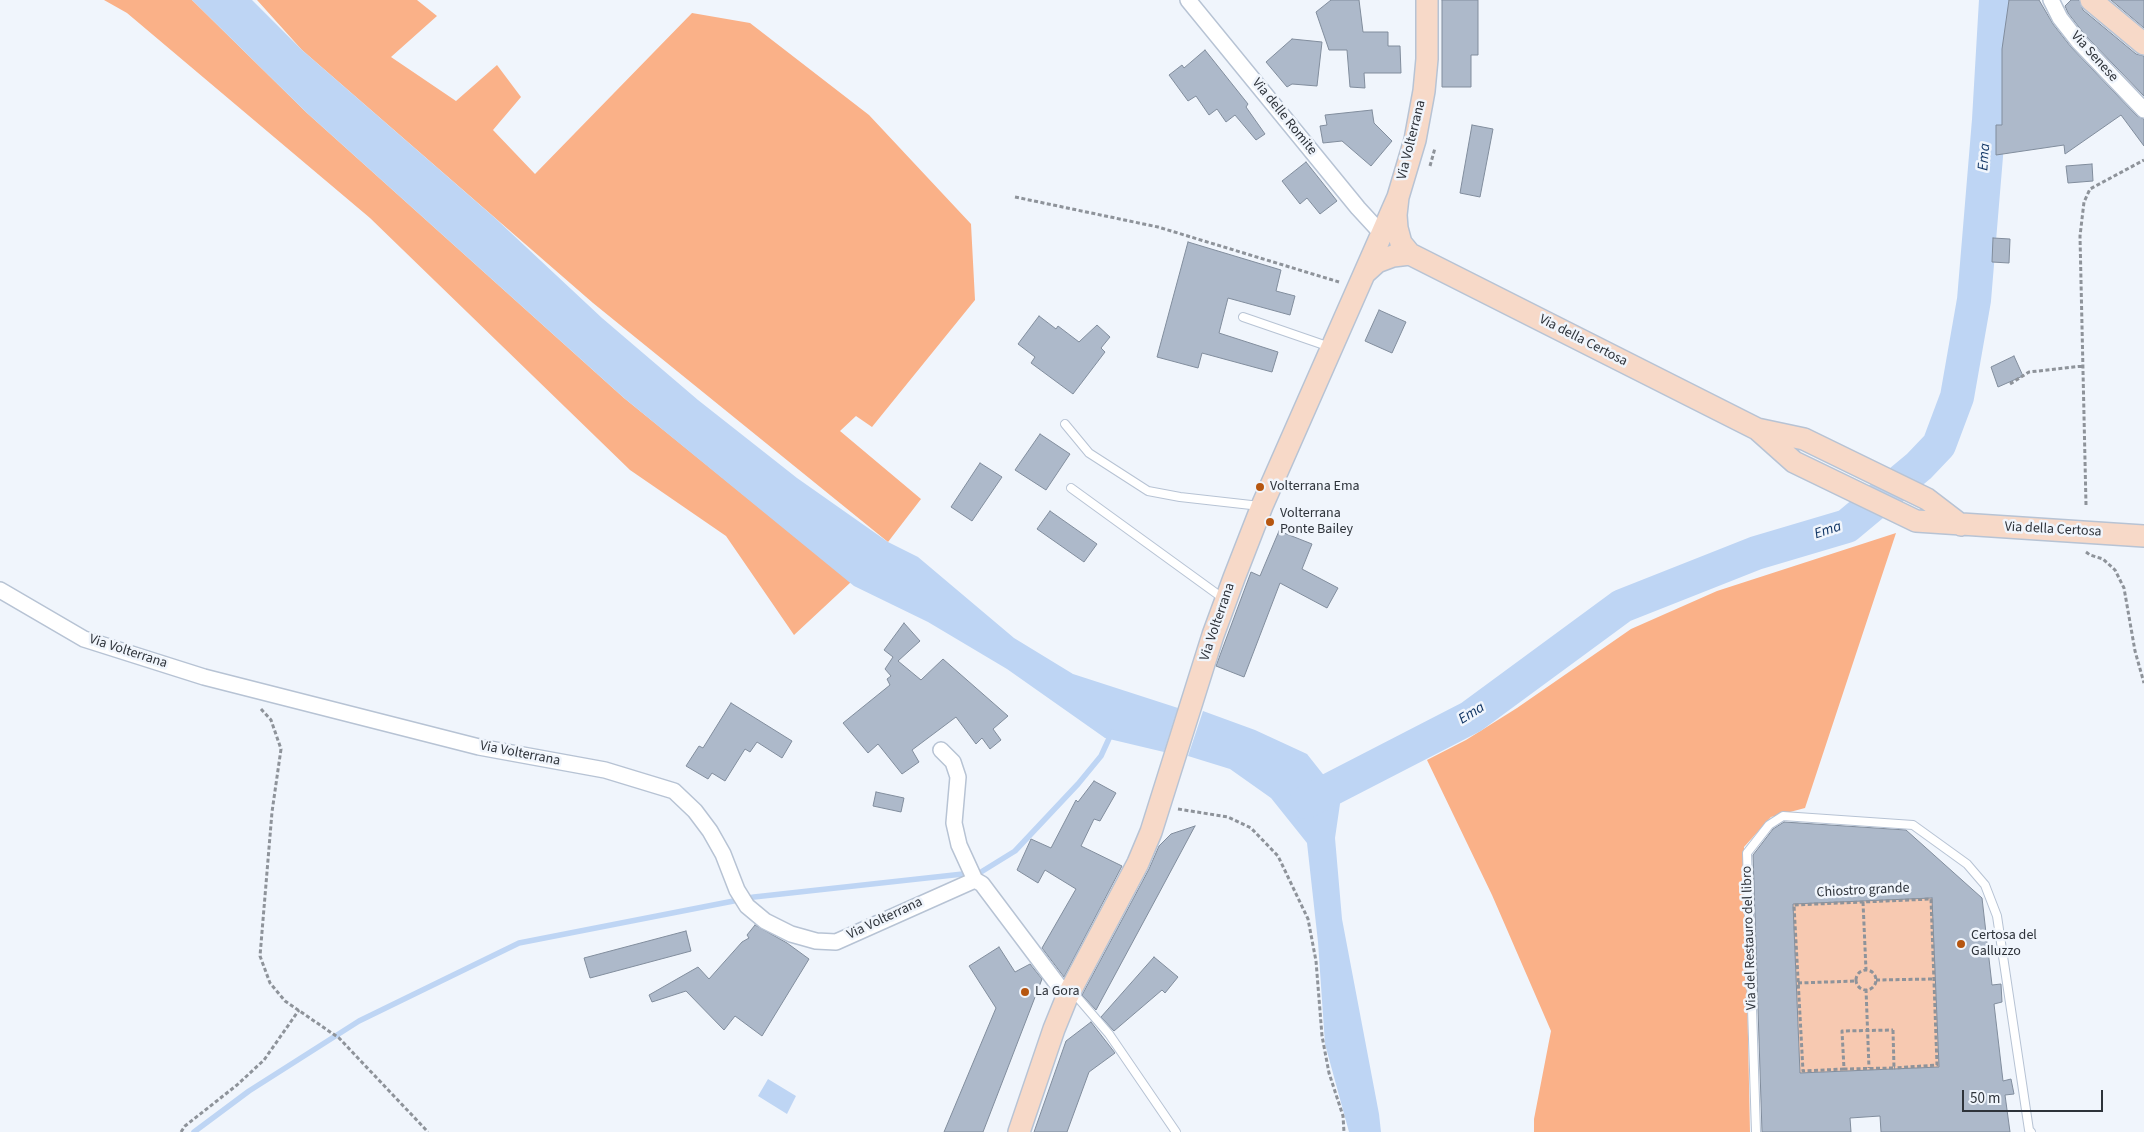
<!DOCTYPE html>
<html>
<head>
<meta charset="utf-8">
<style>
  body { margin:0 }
  #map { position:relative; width:2144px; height:1132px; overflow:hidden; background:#f0f5fc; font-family:"Source Sans 3",sans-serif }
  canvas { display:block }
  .scale { position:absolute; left:1962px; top:1090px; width:141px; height:22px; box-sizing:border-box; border:2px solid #2e333a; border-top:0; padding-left:6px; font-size:15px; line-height:18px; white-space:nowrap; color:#2e333a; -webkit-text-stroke:4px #f0f5fc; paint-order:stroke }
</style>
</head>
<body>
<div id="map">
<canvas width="2144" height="1132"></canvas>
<div class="scale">50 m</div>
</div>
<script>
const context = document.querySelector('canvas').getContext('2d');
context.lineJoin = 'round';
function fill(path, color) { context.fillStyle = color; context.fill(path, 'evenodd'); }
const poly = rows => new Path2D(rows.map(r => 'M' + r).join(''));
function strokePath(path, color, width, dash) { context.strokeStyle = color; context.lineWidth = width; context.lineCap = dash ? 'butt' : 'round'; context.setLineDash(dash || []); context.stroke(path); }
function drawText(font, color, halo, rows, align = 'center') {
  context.font = font + ' "Source Sans 3",sans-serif'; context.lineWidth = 5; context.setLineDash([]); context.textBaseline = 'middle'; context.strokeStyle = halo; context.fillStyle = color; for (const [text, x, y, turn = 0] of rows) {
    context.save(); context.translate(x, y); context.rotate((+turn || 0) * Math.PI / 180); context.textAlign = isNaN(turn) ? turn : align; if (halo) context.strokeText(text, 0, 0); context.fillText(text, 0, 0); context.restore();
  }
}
fill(poly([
  [1932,898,1939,1067,1800,1073,1793,904]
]), '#f7c9b1');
fill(poly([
  [104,0,192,0,307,113,624,398,851,582,794,635,726,536,630,470,370,218,127,13],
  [257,0,417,0,437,16,391,57,456,101,497,65,521,97,493,130,535,174,692,13,750,23,869,115,971,224,975,300,872,427,856,416,840,431,921,499,888,542,593,303,302,50],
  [1896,533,1805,808,1771,817,1744,847,1750,1132,1534,1132,1534,1119,1551,1031,1492,895,1427,760,1466,740,1517,708,1631,629,1717,591]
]), '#fab188');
fill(poly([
  [192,0,252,0,302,50,495,218,602,318,698,400,797,478,888,542,918,557,1014,638,1073,674,1178,708,1164,752,1105,738,1007,669,928,622,854,586,624,398,307,113],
  [1203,711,1255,730,1307,754,1341,797,1335,838,1342,919,1379,1114,1381,1132,1349,1132,1325,1044,1318,942,1307,843,1271,798,1230,769,1188,756],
  [768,1079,796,1096,787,1114,758,1096]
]), '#bed5f4');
strokePath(poly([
  [194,1132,249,1091,359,1021,519,943,754,897,981,872,1015,851,1078,784,1101,756,1112,732]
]), '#bed5f4', 5.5);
strokePath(poly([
  [1306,802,1471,717,1622,606,1756,553,1847,526,1919,466,1939,445,1957,397,1974,300,1989,120,1996,0]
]), '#bed5f4', 34);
const building = poly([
  [1331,0,1359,0,1363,32,1388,32,1388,46,1400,46,1401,73,1364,73,1365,88,1350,87,1347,50,1329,50,1316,12,1331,0],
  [1442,0,1478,0,1478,55,1471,55,1471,87,1442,87,1442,0],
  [2009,0,2039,0,2053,24,2071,47,2137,116,2144,119,2144,146,2121,115,2065,154,2064,145,1996,155,1996,125,2002,125,2002,49,2009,0],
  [2071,0,2079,0,2083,10,2136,54,2144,56,2144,96,2085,35,2068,13,2065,6,2071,0],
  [2111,0,2144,0,2144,28,2111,0],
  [1292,39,1322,42,1317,86,1292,84,1287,87,1266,62,1292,39],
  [1205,50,1248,104,1246,107,1265,134,1256,140,1235,115,1226,122,1217,109,1209,115,1196,96,1188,101,1169,75,1182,65,1184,68,1205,50],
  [1372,110,1374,123,1392,141,1371,166,1342,141,1323,143,1320,126,1327,125,1325,115,1372,110],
  [1472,125,1493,129,1480,197,1460,193,1472,125],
  [1306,162,1337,201,1320,214,1307,198,1300,204,1282,181,1306,162],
  [2092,164,2093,181,2068,183,2066,166,2092,164],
  [1993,238,2010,239,2009,263,1992,262,1993,238],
  [1188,242,1281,270,1276,291,1295,296,1290,315,1228,298,1219,333,1278,352,1272,372,1202,353,1198,368,1157,357,1188,242],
  [1379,310,1406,322,1392,353,1365,341,1379,310],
  [1039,316,1056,329,1058,326,1079,342,1097,325,1110,337,1101,348,1105,352,1073,394,1031,363,1035,357,1018,344,1039,316],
  [2014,356,2023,376,1998,387,1991,367,2014,356],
  [1040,434,1070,454,1046,490,1015,470,1040,434],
  [980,463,1002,477,972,521,951,507,980,463],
  [1050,511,1097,544,1084,562,1037,529,1050,511],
  [1279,531,1312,544,1302,569,1338,588,1327,608,1280,583,1244,677,1216,666,1251,572,1260,576,1279,531],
  [904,623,920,641,898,661,921,680,943,659,1008,716,993,729,1001,740,990,749,982,738,976,744,956,717,912,750,919,762,902,774,878,744,868,753,843,723,890,685,887,679,891,676,885,669,893,657,884,650,904,623],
  [731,703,792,741,782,758,757,742,750,752,745,749,725,781,712,773,708,779,686,766,699,746,703,748,731,703],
  [1094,781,1116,793,1100,821,1094,819,1081,846,1122,866,1064,977,1042,948,1076,889,1045,870,1038,883,1017,870,1031,839,1051,848,1076,800,1078,802,1094,781],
  [876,792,904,798,901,812,873,806,876,792],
  [1784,822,1906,830,1982,898,1992,985,2001,984,2002,1002,1994,1004,2003,1081,2011,1079,2014,1094,2005,1095,2010,1132,1881,1132,1880,1116,1850,1118,1851,1132,1762,1132,1753,855,1773,829,1784,822],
  [1932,898,1939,1067,1800,1073,1793,904,1932,898],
  [1195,826,1158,895,1096,1010,1082,995,1149,869,1159,846,1171,834,1195,826],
  [755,925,787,943,809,959,762,1036,735,1016,724,1030,686,991,652,1002,649,995,698,967,709,979,742,942,749,938,747,935,755,925],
  [686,931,691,951,590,978,584,958,686,931],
  [999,947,1015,972,1030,964,1042,979,983,1132,944,1132,996,1008,969,966,999,947],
  [1154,957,1178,977,1165,993,1162,990,1114,1031,1101,1017,1154,957],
  [1091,1022,1115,1053,1089,1072,1067,1132,1034,1132,1066,1041,1091,1022]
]);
fill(building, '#adb9ca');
strokePath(building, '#818d9d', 1);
const service = poly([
  [1243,317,1330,347],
  [1065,424,1089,453,1148,491,1180,497,1260,506],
  [1071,488,1224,599],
  [1072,991,1109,1034,1176,1132],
  [1756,1132,1747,853,1769,825,1783,816,1913,825,1967,864,1985,885,1997,916,2029,1130,2031,1132]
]);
const minor = poly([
  [1188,0,1358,208,1381,233],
  [2051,0,2060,18,2078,41,2144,110],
  [0,590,84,639,204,677,479,747,605,770,674,791,695,811,710,831,723,854,737,890,747,906,765,921,791,934,816,941,836,942,975,880,982,884,1067,997],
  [941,750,953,762,958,777,954,823,959,845,975,880]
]);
const secondary = poly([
  [1427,0,1427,59,1424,91,1415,140,1398,197,1396,215,1397,228,1401,243,1410,254,1757,429,1804,439,1927,499,1961,525],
  [2091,0,2144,44],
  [1366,272,1377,262,1393,256,1410,254],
  [1757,429,1794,462,1916,521,2144,536],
  [1019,1132,1054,1029,1067,997,1138,863,1151,832,1213,635,1234,578,1262,506,1398,197]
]);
strokePath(service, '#b7c3d4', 10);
strokePath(minor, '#b7c3d4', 18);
strokePath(secondary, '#b7c3d4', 24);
strokePath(poly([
  [1430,166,1435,148],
  [1015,197,1158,227,1339,282],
  [2010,384,2029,372,2083,366],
  [2086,505,2080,236,2084,202,2090,189,2144,160],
  [2086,552,2090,555,2103,559,2115,570,2124,588,2135,651,2144,683],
  [261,709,271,720,281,749,272,812,260,956,270,983,285,1001,339,1038,428,1132],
  [1178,809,1228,817,1251,828,1278,856,1308,919,1316,961,1322,1036,1329,1073,1343,1116,1344,1132],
  [1863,902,1866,970],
  '1856 980a10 10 0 1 1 20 0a10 10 0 1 1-20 0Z',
  [1876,980,1933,979],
  [1798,983,1857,981],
  [1866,989,1869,1068],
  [1893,1030,1894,1068,1844,1069,1842,1031,1893,1030],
  [1844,1069,1803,1071,1794,905,1931,899,1937,1065,1894,1068],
  [181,1132,185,1126,237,1085,264,1060,299,1010]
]), '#8e939a', 3, [4, 2.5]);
strokePath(service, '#fff', 8);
strokePath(minor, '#fff', 15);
strokePath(secondary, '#f7d9c8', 21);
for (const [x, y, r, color] of [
  [1260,487,5,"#b65610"],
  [1270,522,5,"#b65610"],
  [1961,944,5,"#b65610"],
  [1025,992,5,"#b65610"]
]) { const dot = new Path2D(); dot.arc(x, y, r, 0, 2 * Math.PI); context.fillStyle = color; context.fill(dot); strokePath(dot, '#f0f5fc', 2); }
drawText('14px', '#2e333a', '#f0f5fc', [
  ["Via Senese",2094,57,48],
  ["Via delle Romite",1284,117,51],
  ["Via Volterrana",1412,140,-76],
  ["Via della Certosa",1583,341,27],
  ["Via della Certosa",2053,530,3],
  ["Via Volterrana",1218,622,-71],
  ["Via Volterrana",128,652,18],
  ["Via Volterrana",520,754,11],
  ["Chiostro grande",1863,891,-3],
  ["Via Volterrana",885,919,-25],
  ["Via del Restauro del libro",1750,938,-92]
]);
drawText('14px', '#2e333a', '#f0f5fc', [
  ["Volterrana Ema",1270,487],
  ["Volterrana",1280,514],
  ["Ponte Bailey",1280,530],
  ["Certosa del",1971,936],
  ["Galluzzo",1971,952],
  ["La Gora",1035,992]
], 'left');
drawText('italic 15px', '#0f3464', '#f0f5fc', [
  ["Ema",1985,157,-86],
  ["Ema",1828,531,-18],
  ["Ema",1472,714,-32]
]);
</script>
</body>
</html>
